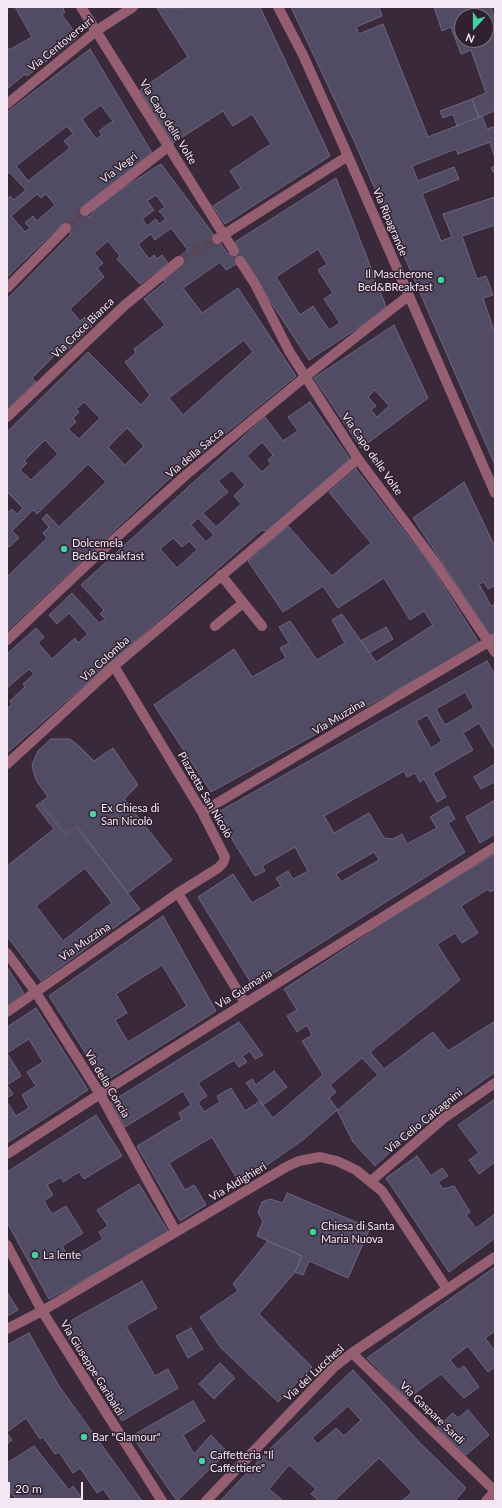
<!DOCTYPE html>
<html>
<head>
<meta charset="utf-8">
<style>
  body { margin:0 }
  #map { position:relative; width:502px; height:1508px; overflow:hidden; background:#3a293b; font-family:Lato,sans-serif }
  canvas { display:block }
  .frame { position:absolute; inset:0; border:8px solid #f4e8f4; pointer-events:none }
  .north { position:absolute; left:454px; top:8px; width:40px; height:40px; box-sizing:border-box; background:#302030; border:1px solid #7e707e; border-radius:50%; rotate:201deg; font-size:11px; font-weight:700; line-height:16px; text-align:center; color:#f4e8f4 }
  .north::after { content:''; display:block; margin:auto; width:14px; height:18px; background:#41d4a1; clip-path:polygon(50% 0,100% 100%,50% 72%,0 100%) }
  .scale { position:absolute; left:8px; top:1482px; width:75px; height:18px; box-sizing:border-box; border:2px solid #f4e8f4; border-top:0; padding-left:5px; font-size:12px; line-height:14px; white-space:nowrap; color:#f4e8f4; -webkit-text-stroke:3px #302030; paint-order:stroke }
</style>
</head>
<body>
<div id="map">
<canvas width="502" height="1508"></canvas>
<div class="frame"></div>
<div class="north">N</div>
<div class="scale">20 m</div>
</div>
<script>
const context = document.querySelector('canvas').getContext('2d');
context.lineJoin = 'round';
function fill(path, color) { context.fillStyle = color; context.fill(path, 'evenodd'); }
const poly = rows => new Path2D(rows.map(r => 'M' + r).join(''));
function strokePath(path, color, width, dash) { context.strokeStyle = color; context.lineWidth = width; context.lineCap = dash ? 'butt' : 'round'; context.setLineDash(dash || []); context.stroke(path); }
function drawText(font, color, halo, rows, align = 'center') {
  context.font = font + ' Lato,sans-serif'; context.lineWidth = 3; context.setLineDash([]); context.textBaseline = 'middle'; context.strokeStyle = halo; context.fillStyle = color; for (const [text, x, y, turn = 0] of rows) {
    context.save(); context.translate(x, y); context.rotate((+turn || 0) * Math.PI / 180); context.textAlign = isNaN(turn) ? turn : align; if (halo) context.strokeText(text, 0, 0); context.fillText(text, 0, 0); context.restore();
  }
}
const building = poly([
  [15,7,62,7,65,12,62,15,78,37,27,76,25,74,7,89,7,46,9,50,32,37,15,7],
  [260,7,330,156,225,224,213,206,241,188,230,171,271,144,252,114,233,126,223,111,173,143,140,90,188,57,157,8,260,7],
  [291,7,379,7,382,16,356,27,359,34,383,24,428,137,482,116,487,129,495,126,495,158,490,142,458,154,456,149,412,166,418,181,454,167,459,179,422,194,441,241,452,237,443,214,495,197,495,225,462,236,477,279,486,276,493,295,483,298,495,334,495,465,355,143,291,7],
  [434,7,491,7,495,22,495,111,479,117,472,99,486,93,471,50,461,54,451,27,442,31,434,7],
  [462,16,486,16,486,40,462,40,462,16],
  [90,49,152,153,82,207,89,217,103,201,161,164,228,254,235,250,232,244,336,178,387,309,309,360,243,260,226,270,220,262,183,288,202,313,238,288,296,376,167,481,7,631,7,577,47,538,43,533,49,527,42,519,47,514,59,527,106,482,88,464,37,514,33,510,12,531,19,538,9,547,7,545,7,513,12,509,17,514,23,508,7,492,7,432,88,352,141,405,150,395,125,362,136,353,134,349,165,325,144,299,165,282,163,279,177,258,188,250,171,228,155,240,151,234,138,244,149,259,154,255,157,259,162,255,168,263,140,284,117,259,120,256,108,241,94,253,103,263,97,268,104,277,70,309,80,321,85,317,92,326,60,357,56,354,32,378,36,382,7,410,7,299,71,234,62,224,7,277,7,199,10,196,14,200,26,190,9,172,7,174,7,112,90,49],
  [101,105,113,121,99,131,102,135,96,139,82,119,101,105],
  [67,126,73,134,64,141,70,148,28,181,16,166,67,126],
  [37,194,41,198,46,194,55,205,37,221,33,216,25,223,30,228,25,232,11,216,37,194],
  [156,195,165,207,159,211,166,219,159,224,156,219,147,226,142,219,154,210,147,201,156,195],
  [318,249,327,264,318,270,333,293,324,299,340,323,329,330,313,306,300,315,276,277,318,249],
  [244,340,253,352,183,415,169,398,244,340],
  [84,402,100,418,79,439,68,429,76,422,73,418,79,412,76,409,84,402],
  [127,428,144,446,125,465,108,447,127,428],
  [45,440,58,454,31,480,20,470,27,463,24,461,45,440],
  [472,99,479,117,457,126,453,114,443,118,440,111,472,99],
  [495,166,495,171,493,172,491,168,495,166],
  [394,325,428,398,361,448,314,378,394,325],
  [375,390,389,406,377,417,371,410,376,406,368,397,375,390],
  [310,402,350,459,267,531,262,530,7,753,7,709,12,704,10,701,25,687,23,684,34,674,29,669,7,688,7,654,36,628,44,637,38,643,52,659,75,638,78,643,88,634,69,613,57,624,49,615,72,593,99,623,105,619,100,614,104,610,81,585,265,417,283,441,298,431,288,417,310,402],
  [262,442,273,455,268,460,271,464,262,472,247,456,262,442],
  [232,470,245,485,234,496,241,504,216,527,203,513,228,492,218,481,232,470],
  [198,518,214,535,206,542,191,525,198,518],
  [173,538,182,547,189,541,197,550,177,568,160,549,173,538],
  [356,469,431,566,480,644,211,792,154,705,234,649,252,677,286,658,280,648,289,643,279,627,290,621,317,660,345,643,332,620,342,614,376,662,433,625,424,611,410,620,384,578,338,608,323,586,283,612,248,561,288,526,332,576,371,543,329,492,356,469],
  [464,482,495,547,495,588,494,586,488,589,484,582,479,584,491,606,495,604,495,633,491,636,413,518,464,482],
  [386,627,393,639,369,653,361,641,386,627],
  [487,661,495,675,495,750,479,723,463,733,473,750,433,773,446,797,437,802,424,779,420,782,415,773,407,777,404,771,324,816,334,833,369,813,384,838,393,839,402,834,407,844,437,828,430,817,448,806,455,819,448,823,465,852,253,986,198,897,233,874,252,903,281,886,276,878,288,871,293,879,308,871,295,847,262,866,265,871,255,876,233,841,220,811,487,661],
  [465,692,474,708,445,725,436,709,465,692],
  [427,715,442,741,431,748,416,721,427,715],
  [374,852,379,860,341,882,336,874,374,852],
  [51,739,70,739,80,747,94,761,113,748,138,785,124,799,172,860,128,893,77,826,66,834,41,802,48,797,36,780,32,765,38,751,51,739],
  [495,764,495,784,494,782,481,789,474,777,495,764],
  [495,800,495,834,480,843,466,817,495,800],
  [40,803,66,836,77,828,140,909,41,981,7,936,7,866,54,829,36,806,40,803],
  [85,868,112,903,63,941,36,906,85,868],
  [495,854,495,889,490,892,488,889,461,906,478,933,462,943,455,933,437,944,460,980,370,1052,384,1069,433,1032,448,1051,495,1021,495,1072,437,1114,401,1142,375,1166,353,1142,337,1110,304,1139,240,1184,212,1137,169,1163,185,1190,194,1185,206,1205,180,1221,137,1146,182,1119,179,1113,191,1105,183,1091,125,1127,111,1102,239,1022,263,1055,255,1059,250,1051,242,1056,247,1062,239,1067,234,1060,198,1083,207,1096,198,1102,204,1112,220,1102,217,1096,231,1088,245,1111,260,1101,273,1118,323,1075,302,1041,312,1035,307,1025,297,1032,287,1016,297,1010,284,989,371,932,369,930,495,854],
  [362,1058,378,1075,338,1110,329,1098,336,1092,330,1085,362,1058],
  [163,916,216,1011,104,1082,49,996,163,916],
  [162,965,187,1006,128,1042,115,1020,127,1013,116,994,162,965],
  [7,967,24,993,7,1005,7,967],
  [36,1008,88,1090,7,1143,7,1102,16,1116,29,1108,22,1095,36,1086,27,1072,43,1062,29,1039,7,1053,7,1027,36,1008],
  [7,1053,21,1076,7,1085,13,1094,7,1098,7,1053],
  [274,1071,287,1087,263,1105,246,1083,252,1079,256,1085,274,1071],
  [495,1099,495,1162,479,1174,469,1160,479,1153,458,1125,495,1099],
  [96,1115,122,1156,84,1179,79,1172,63,1182,61,1177,47,1185,53,1195,44,1201,52,1214,66,1206,83,1233,62,1246,70,1259,103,1239,99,1232,108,1226,97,1210,139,1184,169,1233,49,1299,7,1222,7,1172,96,1115],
  [417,1156,431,1176,442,1168,448,1176,438,1182,443,1189,454,1186,470,1212,466,1215,476,1228,495,1214,495,1238,449,1272,386,1178,417,1156],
  [287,1193,370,1228,348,1278,309,1261,303,1275,295,1272,302,1256,257,1236,263,1221,258,1213,262,1202,270,1199,283,1203,287,1193],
  [268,1241,302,1256,295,1272,259,1314,312,1367,278,1402,221,1348,200,1317,238,1291,233,1284,268,1241],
  [495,1267,495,1331,485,1338,495,1351,495,1367,488,1372,468,1346,450,1360,458,1370,464,1366,479,1387,464,1398,441,1374,407,1399,367,1358,495,1267],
  [142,1281,157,1308,126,1326,155,1376,168,1369,178,1388,122,1421,68,1336,72,1320,142,1281],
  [7,1292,18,1310,7,1316,7,1292],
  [191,1328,203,1349,188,1358,176,1336,191,1328],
  [29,1333,59,1386,142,1501,112,1501,103,1489,97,1493,80,1468,73,1473,59,1452,55,1454,43,1437,40,1439,26,1418,7,1432,7,1345,29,1333],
  [220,1363,235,1378,214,1399,199,1384,220,1363],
  [353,1370,420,1443,466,1488,455,1501,402,1501,412,1492,379,1458,334,1501,319,1501,311,1494,316,1489,289,1465,269,1489,283,1501,220,1501,272,1447,353,1370],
  [348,1406,361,1420,344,1436,336,1428,318,1444,312,1438,348,1406],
  [193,1401,205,1421,183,1435,194,1454,211,1435,227,1452,177,1501,132,1436,193,1401],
  [468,1410,489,1435,466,1455,437,1427,453,1413,458,1418,468,1410],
  [7,1433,12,1440,7,1444,7,1433],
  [34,1446,69,1490,73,1486,84,1501,17,1501,10,1491,7,1493,7,1463,34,1446]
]);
fill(building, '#514c64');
strokePath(building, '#6c6780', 1);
strokePath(poly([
  [66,228,85,211],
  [179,261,217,239]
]), '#564657', 10, [10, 5]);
strokePath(poly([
  [221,575,262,626],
  [215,626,243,603]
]), '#955f71', 10);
strokePath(poly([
  [246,555,358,459]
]), '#955f71', 10);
strokePath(poly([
  [81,7,234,251],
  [278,7,303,55,348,156,495,493],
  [7,104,96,31,133,7],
  [85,211,169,146],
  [217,239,348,156],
  [240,261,255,284,289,351,358,459,435,562,495,652],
  [7,288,66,228],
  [7,417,125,305,179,261],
  [7,640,100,552,187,474,305,377,408,296],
  [7,764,114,666,246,555],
  [202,812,495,638],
  [178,893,245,1003],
  [7,953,35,991,100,1094,176,1232],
  [7,1012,178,893,218,868,223,863,225,857,202,812,114,666],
  [7,1154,100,1094,495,847],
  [371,1181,444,1118,495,1083],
  [7,1245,42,1311,162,1501],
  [7,1329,42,1311,286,1167,299,1161,320,1157,337,1161,356,1170,382,1191,447,1289],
  [352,1353,495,1491,486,1501],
  [206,1501,334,1367,352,1353,495,1257]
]), '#955f71', 10);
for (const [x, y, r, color] of [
  [441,280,4,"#41d4a1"],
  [64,549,4,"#41d4a1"],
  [93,814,4,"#41d4a1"],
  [313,1232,4,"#41d4a1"],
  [35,1255,4,"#41d4a1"],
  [84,1437,4,"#41d4a1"],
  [202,1461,4,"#41d4a1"]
]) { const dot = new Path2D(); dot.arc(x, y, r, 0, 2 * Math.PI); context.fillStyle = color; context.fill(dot); strokePath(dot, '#302030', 1.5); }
drawText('11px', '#f4e8f4', '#302030', [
  ["Via Centoversuri",61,44,-39],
  ["Via Capo delle Volte",168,122,58],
  ["Via Vegri",119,168,-37],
  ["Via Ripagrande",390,222,67],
  ["Via Croce Bianca",83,328,-44],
  ["Via della Sacca",195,453,-40],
  ["Via Capo delle Volte",372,454,55],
  ["Via Colomba",105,659,-42],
  ["Via Muzzina",339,717,-31],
  ["Piazzetta San Nicolò",205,795,60],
  ["Via Muzzina",85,942,-34],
  ["Via Gusmaria",244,989,-32],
  ["Via della Concia",107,1084,59],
  ["Via Celio Calcagnini",424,1121,-39],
  ["Via Aldighieri",238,1182,-31],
  ["Via Giuseppe Garibaldi",92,1368,58],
  ["Via dei Lucchesi",314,1373,-43],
  ["Via Gaspare Sardi",432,1413,44]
]);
drawText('11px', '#f4e8f4', '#302030', [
  ["Il Mascherone",433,274,"right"],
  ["Bed&BReakfast",433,287,"right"],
  ["Dolcemela",72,543],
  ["Bed&Breakfast",72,556],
  ["Ex Chiesa di",101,808],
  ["San Nicolò",101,821],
  ["Chiesa di Santa",321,1226],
  ["Maria Nuova",321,1239],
  ["La lente",43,1255],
  ["Bar \"Glamour\"",92,1437],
  ["Caffetteria \"Il",210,1455],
  ["Caffettiere\"",210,1468]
], 'left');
</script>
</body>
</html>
